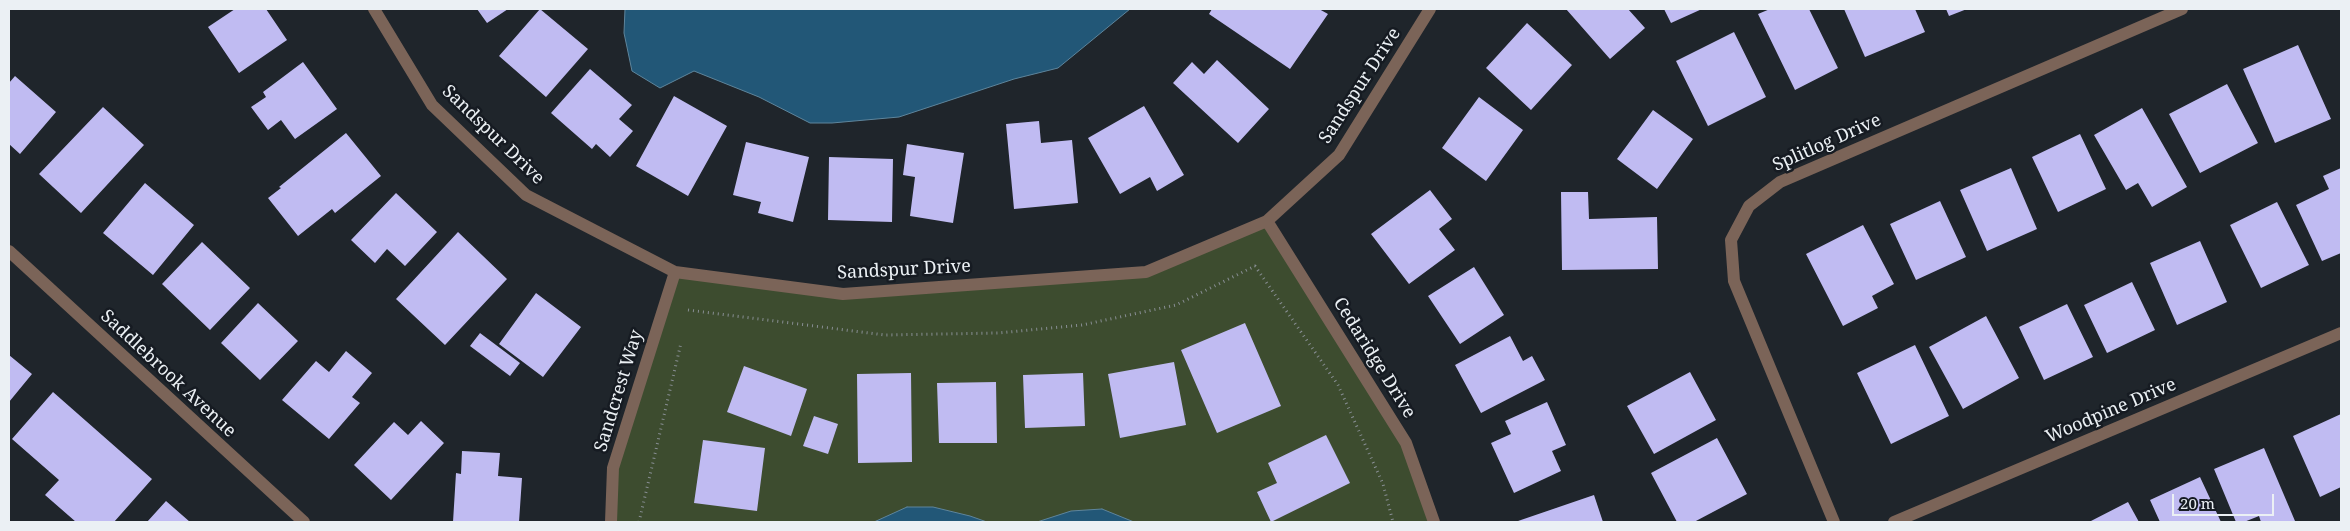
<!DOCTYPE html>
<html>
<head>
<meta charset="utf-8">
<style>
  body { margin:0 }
  #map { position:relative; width:2350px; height:531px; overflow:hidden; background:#1f252b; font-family:"Noto Serif",serif }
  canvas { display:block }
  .frame { position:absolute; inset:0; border:10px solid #ebf0f4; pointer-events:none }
  .scale { position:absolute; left:2172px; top:494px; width:102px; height:22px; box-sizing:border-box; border:2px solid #ebf0f4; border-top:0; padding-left:6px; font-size:15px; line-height:18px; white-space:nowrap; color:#ebf0f4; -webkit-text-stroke:4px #161b22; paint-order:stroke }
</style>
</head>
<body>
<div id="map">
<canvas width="2350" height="531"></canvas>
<div class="frame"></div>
<div class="scale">20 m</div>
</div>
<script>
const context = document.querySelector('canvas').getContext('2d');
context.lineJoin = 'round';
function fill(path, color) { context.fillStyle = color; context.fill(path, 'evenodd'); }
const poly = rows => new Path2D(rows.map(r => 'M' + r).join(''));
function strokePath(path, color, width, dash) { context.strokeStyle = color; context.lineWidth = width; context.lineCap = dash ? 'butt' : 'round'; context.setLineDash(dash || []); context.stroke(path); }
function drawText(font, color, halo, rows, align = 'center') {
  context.font = font + ' "Noto Serif",serif'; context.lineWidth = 5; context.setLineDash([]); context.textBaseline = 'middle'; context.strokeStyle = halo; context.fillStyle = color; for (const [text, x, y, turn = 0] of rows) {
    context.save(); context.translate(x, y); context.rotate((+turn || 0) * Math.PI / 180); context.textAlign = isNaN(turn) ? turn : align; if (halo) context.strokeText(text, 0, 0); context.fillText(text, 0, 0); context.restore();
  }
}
fill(poly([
  [1267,221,1406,443,1434,522,611,522,613,468,675,272,843,294,1146,272]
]), '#3d4c2f');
const water = poly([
  [625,9,1130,9,1058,68,1014,79,899,117,832,123,810,123,759,97,694,71,660,88,632,71,624,33,625,9],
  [907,507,933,507,970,516,987,522,874,522,907,507],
  [1102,509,1134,522,1037,522,1071,511,1102,509]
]);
fill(water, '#225777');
strokePath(water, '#5e859c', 1);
fill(poly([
  [235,9,266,9,287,40,239,73,208,27],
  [477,9,508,9,487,23],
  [540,9,588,49,546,97,499,56],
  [1212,9,1319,9,1328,14,1290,69,1209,14],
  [1566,9,1628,9,1645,28,1610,59],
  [1664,9,1702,9,1671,23],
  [1770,9,1809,9,1838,68,1795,90,1758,14],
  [1844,9,1915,9,1925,32,1865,57],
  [1946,9,1967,9,1949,16],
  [1527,23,1572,65,1531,110,1486,68],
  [1734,32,1766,97,1708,126,1676,61],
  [2298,45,2331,119,2275,143,2243,69],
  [1217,60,1269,109,1238,143,1173,83,1192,62,1204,74],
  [303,62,337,109,295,139,281,120,268,130,251,107,266,97,263,92],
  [590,69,632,105,619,119,633,131,610,157,596,144,592,149,551,113],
  [15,76,56,112,20,154,9,144,9,83],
  [2227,84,2258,143,2200,173,2169,114],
  [674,96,727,126,688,196,636,166],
  [1479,97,1523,130,1486,181,1442,148],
  [1144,106,1184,175,1157,191,1150,177,1120,194,1088,138],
  [103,107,144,145,81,213,39,174],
  [2142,108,2187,187,2152,207,2138,183,2126,190,2094,135],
  [1653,110,1693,139,1657,189,1617,159],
  [1039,121,1041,143,1072,140,1078,203,1014,209,1006,124],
  [346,133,381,176,335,213,332,209,298,236,268,198,281,188,279,187],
  [2080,134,2106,189,2058,212,2032,157],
  [746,142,809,157,793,222,758,213,761,202,733,195],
  [907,144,964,153,953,223,910,216,915,177,903,175],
  [829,157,893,159,892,222,828,220],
  [2011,168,2037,229,1987,251,1960,190],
  [2341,168,2341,253,2322,261,2296,205,2329,189,2323,176],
  [145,183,194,225,153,275,103,233],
  [1430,190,1452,219,1439,229,1455,250,1409,284,1371,234],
  [1561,192,1588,192,1589,219,1657,217,1658,269,1562,270],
  [396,193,437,232,405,266,387,249,375,263,351,240],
  [1940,201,1966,257,1916,280,1890,224],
  [2277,202,2309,265,2261,288,2230,225],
  [1863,225,1894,284,1872,296,1878,308,1843,326,1806,254],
  [458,232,507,279,445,345,396,299],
  [2200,241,2227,302,2177,325,2150,263],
  [202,242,250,288,210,330,162,284],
  [1474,267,1504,315,1460,344,1428,296],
  [2132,282,2155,330,2107,353,2084,305],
  [536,293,581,327,543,377,499,344],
  [258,303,298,341,260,380,221,343],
  [2067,304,2093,357,2044,380,2019,327],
  [1986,316,2019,378,1963,409,1929,347],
  [1245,323,1281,406,1217,433,1181,350],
  [480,333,520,363,510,376,470,346],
  [1510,336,1523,361,1532,356,1545,380,1481,413,1455,365],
  [1915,345,1949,416,1891,444,1857,373],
  [346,351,372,373,352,397,360,403,329,439,282,400,316,361,329,372],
  [9,355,32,374,9,402],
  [1174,362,1186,425,1120,438,1108,374],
  [744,366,807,389,791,436,727,412],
  [1690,372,1716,420,1654,454,1627,406],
  [911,373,912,462,858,463,857,374],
  [1083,373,1085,426,1025,428,1023,375],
  [996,382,997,443,939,443,937,383],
  [53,392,152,479,114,522,76,522,45,495,59,480,12,439],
  [1547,402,1566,445,1552,451,1561,471,1514,493,1491,443,1511,434,1505,421],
  [2341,414,2341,487,2320,497,2293,436],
  [814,416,838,424,828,454,803,446],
  [421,421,444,443,391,500,354,465,394,422,408,435],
  [1326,435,1350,483,1271,522,1257,492,1277,483,1268,463],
  [1717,438,1747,494,1694,522,1677,522,1651,473],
  [703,440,765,448,757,511,694,503],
  [2264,448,2295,521,2292,522,2261,522,2259,516,2244,522,2236,522,2214,469],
  [462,451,500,453,498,476,522,478,519,522,453,522,456,473,461,474],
  [2200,477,2221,522,2160,522,2150,500],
  [1594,495,1603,522,1519,522,1518,521],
  [166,501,190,522,147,522],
  [2128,502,2139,522,2089,522]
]), '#c0bbf2');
strokePath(poly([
  [688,310,885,335,998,333,1082,325,1176,305,1255,266,1338,385,1383,484,1393,522],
  [639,522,681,343]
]), '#888e93', 3, [1, 4]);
strokePath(poly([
  [374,9,432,105,526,195,675,272,843,294,1146,272,1267,221,1339,155,1430,9],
  [1267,221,1406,443,1434,522],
  [9,251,304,522],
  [611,522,613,468,675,272],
  [1834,522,1734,281,1731,240,1749,206,1780,182,2182,9],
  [1894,522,2341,333]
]), '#7b6458', 12);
drawText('18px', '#ebf0f4', '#161b22', [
  ["Sandspur Drive",1360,86,-57],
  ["Sandspur Drive",493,135,44],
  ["Splitlog Drive",1827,143,-24],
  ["Sandspur Drive",904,270,-3],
  ["Cedaridge Drive",1374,358,58],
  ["Saddlebrook Avenue",168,374,43],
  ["Sandcrest Way",619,391,-73],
  ["Woodpine Drive",2111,411,-23]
]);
</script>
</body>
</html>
